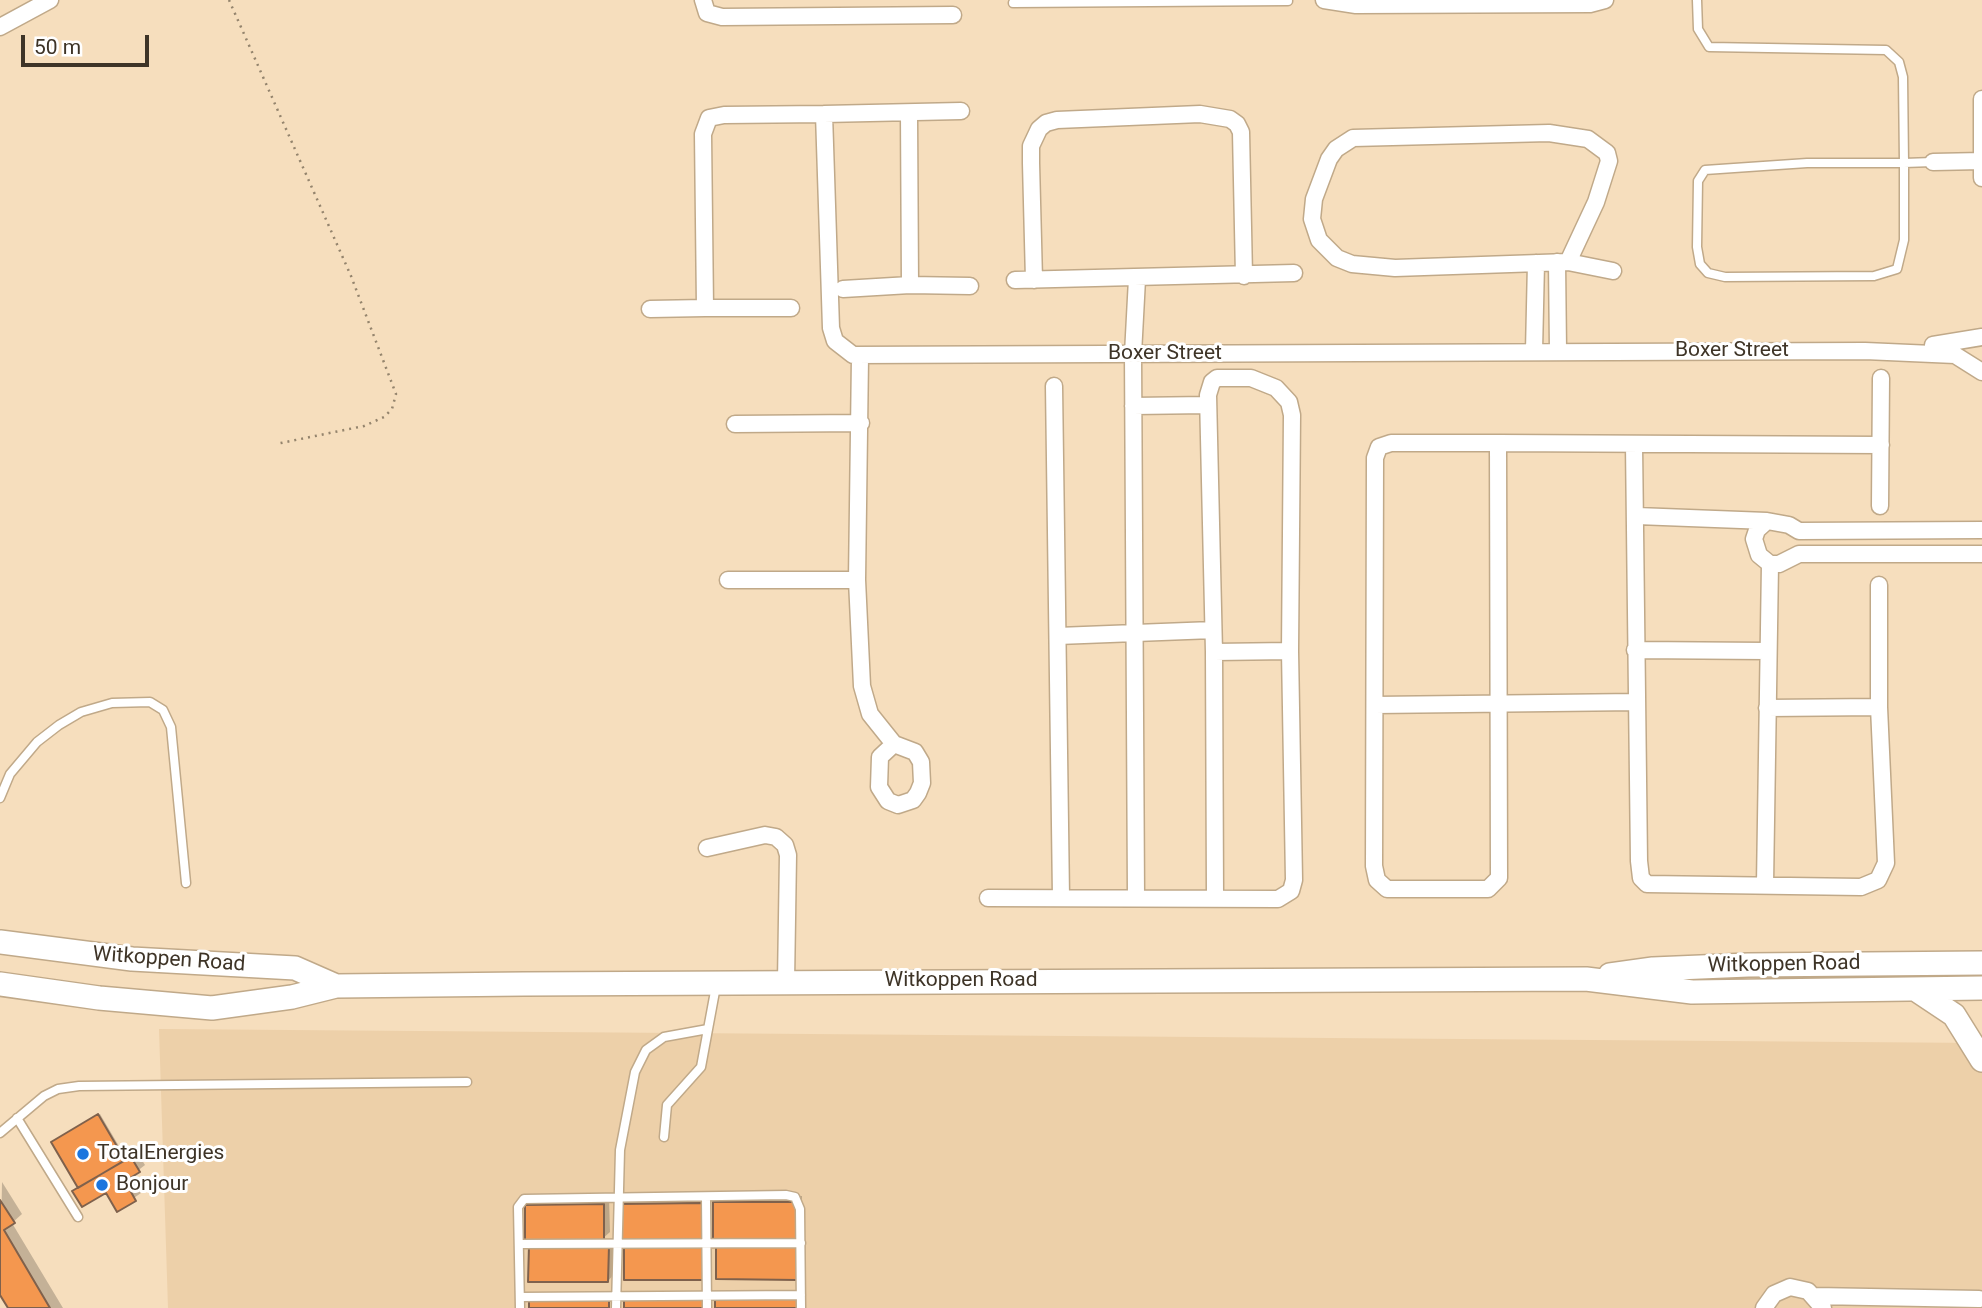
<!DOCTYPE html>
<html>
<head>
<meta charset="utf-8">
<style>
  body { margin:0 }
  #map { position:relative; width:1982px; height:1308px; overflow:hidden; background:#f6debd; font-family:Roboto,sans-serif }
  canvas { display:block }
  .scale { position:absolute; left:21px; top:35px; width:128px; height:32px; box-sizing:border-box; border:4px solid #3e3427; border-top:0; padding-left:9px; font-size:21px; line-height:24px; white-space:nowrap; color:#3e3427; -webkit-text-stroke:5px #fff; paint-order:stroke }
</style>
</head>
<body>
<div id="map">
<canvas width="1982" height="1308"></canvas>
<div class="scale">50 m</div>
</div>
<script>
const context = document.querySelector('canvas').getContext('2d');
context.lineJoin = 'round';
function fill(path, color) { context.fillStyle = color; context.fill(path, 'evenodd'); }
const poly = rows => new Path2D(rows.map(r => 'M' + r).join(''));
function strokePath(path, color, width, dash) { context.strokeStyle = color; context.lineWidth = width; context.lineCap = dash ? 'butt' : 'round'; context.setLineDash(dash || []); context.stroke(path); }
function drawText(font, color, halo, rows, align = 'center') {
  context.font = font + ' Roboto,sans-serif'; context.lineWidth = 6; context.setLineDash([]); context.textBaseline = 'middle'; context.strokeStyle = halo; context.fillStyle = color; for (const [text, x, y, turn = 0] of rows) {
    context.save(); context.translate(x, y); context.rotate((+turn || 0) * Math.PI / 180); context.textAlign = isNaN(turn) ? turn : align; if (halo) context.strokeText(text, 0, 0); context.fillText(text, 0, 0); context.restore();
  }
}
fill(poly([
  [159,1029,1982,1043,1982,1308,168,1308]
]), '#edd0a9');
fill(poly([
  [100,1114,126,1158,137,1152,145,1165,131,1176,141,1193,118,1209,107,1191,79,1187,54,1141],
  [2,1182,22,1214,12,1223,63,1308,10,1308,0,1292],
  [802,1196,801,1231,794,1239,718,1246,726,1237,715,1203,721,1197],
  [708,1197,707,1232,700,1239,709,1239,709,1272,622,1204,628,1198],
  [609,1198,610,1232,601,1240,614,1240,614,1274,608,1281,539,1238,527,1205,533,1199]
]), '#0003');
const building = poly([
  [98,1114,125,1160,78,1188,51,1142,98,1114],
  [131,1157,140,1172,125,1181,136,1201,117,1212,106,1193,82,1207,72,1191,131,1157],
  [0,1200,15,1223,4,1230,50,1308,8,1308,0,1295,0,1200],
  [713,1202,796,1202,796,1239,713,1239,713,1202],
  [702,1203,702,1240,621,1240,620,1204,702,1203],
  [604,1204,604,1240,525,1240,525,1205,604,1204],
  [704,1244,704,1280,624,1280,624,1245,704,1244],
  [716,1245,798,1245,797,1280,716,1279,716,1245],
  [529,1246,609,1246,608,1282,528,1282,529,1246],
  [703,1296,703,1308,624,1308,624,1298,703,1296],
  [715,1297,798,1297,798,1308,715,1308,715,1297],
  [609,1298,609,1308,529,1308,529,1299,609,1298]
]);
fill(building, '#f4974f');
strokePath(building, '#7f614c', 2);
const service = poly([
  [1697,0,1698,29,1709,47,1886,50,1899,62,1903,77,1904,163,1904,240,1897,269,1874,276,1725,277,1708,273,1700,264,1697,247,1698,181,1705,170,1807,163,1904,163,1933,162],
  [1013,3,1288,1],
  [0,798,10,774,37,742,59,725,81,712,112,703,150,702,163,710,171,727,186,883],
  [17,1118,78,1217],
  [0,1133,44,1096,58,1089,79,1086,467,1082],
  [664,1137,667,1105,701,1067,716,986],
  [706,1198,707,1308],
  [519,1244,801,1243],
  [520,1297,801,1295],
  [520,1308,518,1207,524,1199,786,1195,795,1197,800,1209,801,1308],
  [616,1308,620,1150,635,1072,646,1050,664,1037,708,1029]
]);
const minor = poly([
  [703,0,707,13,722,17,953,15],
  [1324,0,1356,5,1590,4,1605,0],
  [0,27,50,0],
  [1982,99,1982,178],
  [961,111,824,114,831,328,835,341,853,355,1865,351,1955,355,1982,372],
  [909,114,910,285,970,286],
  [1933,162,1982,161],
  [1557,262,1558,350],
  [1568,262,1596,202,1609,161,1607,153,1588,139,1549,133,1353,138,1336,149,1329,159,1314,199,1312,219,1319,240,1337,258,1352,264,1395,268,1568,262,1613,271],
  [1015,280,1294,273],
  [1034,280,1031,163,1031,146,1039,129,1046,123,1057,120,1200,114,1230,119,1237,124,1241,132,1244,276],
  [843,289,910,285],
  [705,308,791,308],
  [650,309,705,308,703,134,709,118,724,115,824,114],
  [1933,345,1982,337],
  [1534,351,1536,263],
  [860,357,857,580,862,686,870,714,894,744],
  [1054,386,1061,897],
  [1133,406,1207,405],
  [735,424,861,423],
  [1498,443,1499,878,1488,889,1387,889,1377,880,1374,866,1375,458,1379,447,1391,443,1498,443,1881,445],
  [1634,445,1639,861,1641,878,1647,884,1861,887,1878,880,1886,863,1879,707,1879,585],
  [1880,506,1881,378],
  [1637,516,1767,521],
  [1982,530,1799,531,1789,525,1767,521,1757,530,1754,539,1759,555,1770,564,1779,564,1799,554,1982,554],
  [728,580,857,580],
  [1058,636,1213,630],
  [1635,650,1767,651],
  [1214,652,1290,651],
  [1375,705,1637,702],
  [1767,708,1879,707],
  [894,744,915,752,921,762,922,783,918,793,913,800,898,805,888,801,879,787,880,757,894,744],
  [707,848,765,835,776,837,785,845,788,855,786,982],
  [1765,884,1770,564],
  [1136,896,1133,354,1137,279],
  [988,898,1278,899,1291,891,1294,880,1290,651,1292,415,1289,402,1276,388,1251,378,1217,378,1212,382,1208,395,1214,652,1215,896],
  [1815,1296,1979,1299],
  [1764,1308,1774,1294,1790,1287,1808,1291,1823,1308]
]);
const secondary = poly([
  [0,942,132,959,295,968,336,986],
  [1610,975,1653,969,1748,965,1982,963],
  [0,984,99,998,212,1008,292,997,336,986,524,984,1586,979,1692,992,1982,988],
  [1915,989,1954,1015,1982,1060]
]);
strokePath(service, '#c0a989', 11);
strokePath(minor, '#c0a989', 19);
strokePath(secondary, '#c0a989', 26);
strokePath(poly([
  [229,0,351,276,396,394,392,409,384,417,364,426,276,444]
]), '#94846d', 2.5, [2, 5]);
strokePath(service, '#fff', 8);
strokePath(minor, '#fff', 16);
strokePath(secondary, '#fff', 23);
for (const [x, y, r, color] of [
  [83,1154,7,"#1c75de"],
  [102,1185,7,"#1c75de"]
]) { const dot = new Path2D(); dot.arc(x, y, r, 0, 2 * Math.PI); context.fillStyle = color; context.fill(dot); strokePath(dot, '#fff', 2.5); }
drawText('21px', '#3e3427', '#fff', [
  ["Boxer Street",1732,351],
  ["Boxer Street",1165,354],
  ["Witkoppen Road",169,960,4],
  ["Witkoppen Road",1784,965,-1],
  ["Witkoppen Road",961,981]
]);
drawText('21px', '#3e3427', '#fff', [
  ["TotalEnergies",97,1154],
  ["Bonjour",116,1185]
], 'left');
</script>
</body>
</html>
